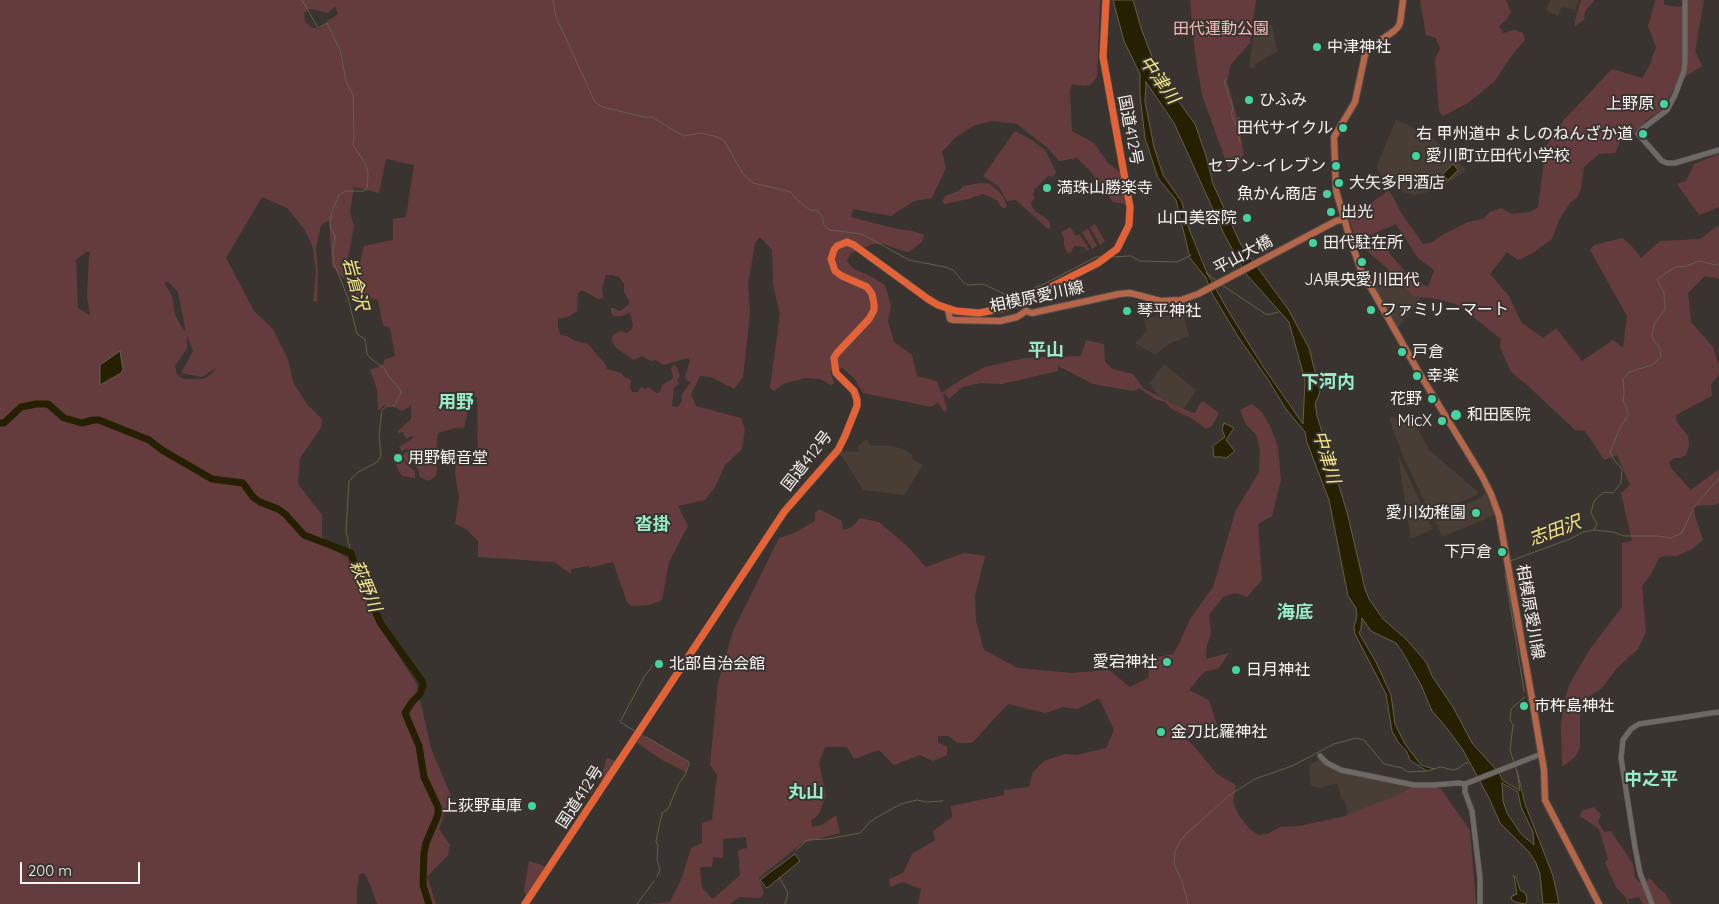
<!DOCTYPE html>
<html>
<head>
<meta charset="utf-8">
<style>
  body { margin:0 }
  #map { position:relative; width:1719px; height:904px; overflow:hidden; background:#3a3430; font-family:Quicksand,sans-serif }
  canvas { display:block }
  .scale { position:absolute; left:20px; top:862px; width:120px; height:22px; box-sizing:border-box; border:2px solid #f8f4f2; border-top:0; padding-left:6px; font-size:15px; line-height:18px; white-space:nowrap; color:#f8f4f2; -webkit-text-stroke:4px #3a3430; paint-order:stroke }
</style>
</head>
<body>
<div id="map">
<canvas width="1719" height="904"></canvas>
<div class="scale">200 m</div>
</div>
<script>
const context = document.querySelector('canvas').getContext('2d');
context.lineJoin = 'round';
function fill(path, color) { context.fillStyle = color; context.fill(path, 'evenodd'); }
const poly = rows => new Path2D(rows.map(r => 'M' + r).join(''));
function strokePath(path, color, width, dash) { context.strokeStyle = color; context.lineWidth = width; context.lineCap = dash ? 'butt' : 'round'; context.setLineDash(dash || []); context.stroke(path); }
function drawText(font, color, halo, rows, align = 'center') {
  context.font = font + ' Quicksand,"Noto Sans JP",sans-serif'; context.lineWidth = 4; context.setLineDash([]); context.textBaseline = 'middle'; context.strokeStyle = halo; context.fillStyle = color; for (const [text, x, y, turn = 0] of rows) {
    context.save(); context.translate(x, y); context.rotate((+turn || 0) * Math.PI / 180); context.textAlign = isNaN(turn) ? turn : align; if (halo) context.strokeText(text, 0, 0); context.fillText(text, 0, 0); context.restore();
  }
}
fill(poly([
  [1551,0,1579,0,1575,10,1562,7,1558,16,1545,10],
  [1255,25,1271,25,1274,34,1275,44,1278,51,1256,64,1254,69,1249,67],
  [1396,120,1430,135,1466,170,1449,182,1428,192,1414,195,1403,192,1382,176,1378,170,1377,165],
  [1394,270,1423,295,1397,329,1371,282],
  [1183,314,1189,336,1168,344,1155,355,1135,343,1147,331,1144,318],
  [1163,365,1165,365,1196,390,1183,410,1159,396,1149,384],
  [1391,417,1413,420,1429,450,1478,492,1477,495,1432,514,1430,513,1404,458,1392,427,1390,419],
  [866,439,870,445,874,446,892,446,903,449,913,455,912,459,923,465,904,495,863,490,842,456,838,455,841,451,858,452,859,445],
  [1398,455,1433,529,1411,539,1408,521],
  [1486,493,1495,515,1442,537,1433,517,1478,499],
  [1320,759,1331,768,1421,788,1349,821,1345,802,1342,800,1337,783,1319,788,1311,786,1309,767,1311,764]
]), '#493e36');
fill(poly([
  [0,0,1100,0,1097,77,1090,85,1084,86,1072,84,1070,92,1072,131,1094,143,1108,163,1121,173,1127,204,1113,202,1091,172,1077,158,1059,161,1049,149,1017,124,992,121,975,125,967,130,955,138,942,152,946,168,932,198,914,201,891,216,853,209,851,217,897,229,912,231,924,235,922,242,909,252,900,250,884,244,873,244,851,253,847,261,854,269,872,277,885,285,891,306,888,321,894,342,912,355,917,376,937,381,941,393,964,378,985,367,1025,358,1081,356,1086,340,1104,344,1105,362,1113,369,1133,374,1143,388,1178,407,1195,413,1200,403,1204,402,1219,413,1212,426,1206,429,1193,419,1170,408,1165,402,1155,399,1139,388,1133,391,1093,384,1058,366,1058,371,1002,384,981,383,962,387,949,399,945,393,943,395,947,409,944,412,938,402,932,407,863,393,854,378,842,368,830,371,834,383,831,385,820,379,805,378,783,384,774,391,770,388,780,314,773,284,772,250,760,237,755,243,748,284,750,313,743,377,734,389,711,377,700,376,691,394,696,406,741,418,745,429,742,449,725,465,715,487,705,500,678,506,688,526,669,562,662,600,649,605,631,606,627,602,613,562,589,568,589,566,571,569,571,574,554,562,478,557,478,541,466,529,455,524,459,498,455,472,456,457,478,458,477,397,471,396,464,428,456,428,438,433,436,451,437,471,436,476,429,481,420,477,418,469,413,463,408,466,402,455,408,451,407,448,402,451,399,447,413,438,413,435,406,439,403,432,399,433,397,432,411,419,411,406,402,411,392,406,384,405,381,409,378,410,377,389,370,370,384,364,384,360,395,356,390,328,383,325,378,300,357,296,354,288,364,246,393,240,393,219,406,217,414,165,386,159,379,193,354,187,350,212,354,226,344,279,332,266,329,220,321,225,316,248,318,273,317,302,313,301,316,273,313,248,305,230,287,208,262,197,226,258,254,311,273,329,288,359,293,382,307,404,322,419,321,428,300,458,298,484,322,515,322,536,326,546,348,558,375,619,416,683,431,748,451,796,439,829,450,845,448,855,427,877,436,904,377,904,370,884,364,873,359,874,357,891,357,904,0,904],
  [335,6,338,14,327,21,326,24,319,29,311,27,305,21,304,14,308,9,311,9,328,13],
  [86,252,91,252,89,256,87,296,90,315,78,308,76,260],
  [606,275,612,275,619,277,624,284,624,292,629,301,629,304,622,310,619,311,614,308,611,308,611,313,614,316,622,316,630,312,633,326,631,330,627,333,620,331,614,334,611,339,616,348,634,360,642,356,651,361,656,360,663,365,688,358,690,361,685,377,686,380,691,382,682,394,682,400,679,406,676,407,672,406,674,388,680,383,677,381,680,376,677,367,674,365,671,368,673,377,671,380,662,385,660,392,656,393,650,388,648,387,645,390,643,387,640,388,638,392,632,392,630,388,631,380,624,377,621,373,607,369,606,365,588,344,575,341,567,336,560,335,558,326,558,319,568,317,577,311,578,293,582,290,598,299,603,298,602,288],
  [164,282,168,282,178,292,186,332,181,326,175,315,172,296],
  [187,335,193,351,181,373,202,377,217,367,210,375,203,379,183,379,177,374,175,366,187,348],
  [1190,0,1256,0,1250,43,1231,64,1227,81,1237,118,1240,117,1245,130,1240,132,1244,156,1242,156,1242,162,1236,164,1235,171,1229,170,1202,95,1195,53],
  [1420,0,1506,0,1511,12,1507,19,1499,26,1503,33,1515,30,1523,33,1525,40,1509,59,1495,81,1468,103,1443,116,1439,111,1435,59,1440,49,1436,38,1426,35],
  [1581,0,1595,0,1585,11,1584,20,1575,26,1575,20],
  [1656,0,1664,0,1664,5,1680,7,1687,0,1704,0,1695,51,1702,66,1686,76,1673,90,1663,109,1648,119,1634,133,1622,138,1615,153,1599,154,1584,167,1581,189,1577,198,1570,203,1559,220,1552,239,1531,254,1518,260,1507,252,1490,274,1509,296,1521,322,1543,338,1556,328,1582,361,1613,340,1623,348,1627,316,1590,250,1594,245,1622,238,1631,245,1641,258,1660,241,1700,239,1719,225,1719,279,1705,276,1688,293,1691,322,1713,347,1719,367,1719,375,1711,384,1712,396,1676,415,1676,421,1688,436,1689,446,1686,455,1680,458,1674,458,1669,462,1671,468,1691,490,1719,469,1719,503,1714,505,1696,506,1694,508,1696,519,1703,540,1692,549,1677,556,1664,556,1659,558,1651,574,1642,586,1646,632,1638,649,1618,667,1601,689,1588,697,1580,715,1580,747,1575,757,1562,767,1561,725,1564,701,1570,683,1590,649,1622,607,1622,543,1632,541,1621,493,1630,485,1617,455,1604,460,1585,431,1575,430,1526,384,1511,372,1500,347,1501,339,1458,305,1438,299,1413,296,1387,268,1362,247,1365,241,1373,240,1382,244,1412,280,1428,287,1434,270,1418,258,1396,224,1368,236,1355,237,1349,219,1389,190,1402,214,1423,244,1431,243,1444,234,1468,222,1483,219,1490,212,1501,208,1512,214,1530,212,1538,207,1546,146,1563,121,1612,69,1642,78,1649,67,1656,47,1648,26,1655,1],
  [1015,131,1032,140,1045,150,1056,172,1053,177,1048,176,1034,190,1033,196,1035,198,1031,202,1032,207,1036,212,1047,219,1050,224,1050,228,1048,229,1016,200,1007,201,999,187,983,176],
  [1719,154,1719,207,1699,215,1677,184,1686,181,1694,164],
  [981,183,990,184,996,189,1003,196,1007,206,1004,208,1000,206,998,201,984,194,968,199,945,204,942,202,945,196,959,191,963,186],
  [1095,224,1105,241,1100,245,1090,227],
  [1070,227,1076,236,1079,234,1089,249,1087,251,1084,247,1077,246,1074,246,1071,252,1068,253,1064,246,1064,238,1061,232],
  [1088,229,1097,246,1092,249,1082,232],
  [1252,404,1262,412,1271,428,1278,447,1281,480,1272,516,1258,524,1262,580,1247,597,1236,593,1224,596,1209,615,1211,634,1207,645,1206,659,1229,653,1219,668,1204,672,1189,690,1209,700,1217,725,1204,726,1181,735,1193,745,1217,774,1236,785,1233,802,1239,816,1250,829,1258,835,1267,834,1280,827,1299,826,1342,817,1402,793,1415,785,1436,787,1441,789,1470,830,1476,904,918,904,921,889,903,882,891,887,889,879,903,873,912,854,935,840,933,831,952,817,951,806,1004,795,1004,790,1029,787,1033,772,1044,761,1065,754,1077,755,1106,748,1114,730,1099,698,1077,709,1063,707,1045,713,1008,704,972,743,957,743,949,736,938,736,938,743,947,746,947,755,933,761,920,755,894,765,879,750,854,759,847,747,825,747,819,763,826,796,819,814,811,821,812,827,822,825,836,815,840,833,802,843,759,878,764,893,760,898,739,897,730,904,649,904,670,902,682,878,691,848,702,843,702,823,712,820,717,775,710,765,718,683,733,631,779,538,794,533,815,521,815,513,819,509,842,521,843,530,852,527,860,518,879,522,907,546,926,567,964,553,985,556,975,596,976,621,984,650,1018,668,1072,673,1109,670,1130,687,1148,678,1151,658,1173,654,1178,646,1190,619,1213,587,1236,510,1259,472,1260,450,1256,434,1246,425,1240,410],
  [746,837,747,848,738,850,740,875,713,899,702,888,700,867,712,867,713,857,723,858,723,839],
  [404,461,407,465,415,471,415,478,403,476,399,472,396,464],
  [641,734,688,762,686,772,662,760,636,742],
  [607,758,616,761,603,781,600,780],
  [586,779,596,784,592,793,581,787],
  [1594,807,1601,815,1598,822,1604,832,1611,831,1633,864,1635,878,1640,883,1647,881,1649,878,1652,880,1657,887,1665,893,1671,904,1643,904,1639,897,1628,899,1629,904,1628,904,1626,898,1616,887,1605,863,1608,859,1599,829,1580,816,1582,811],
  [529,861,542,865,545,868,527,896,524,891]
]), '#653c3e');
const water = poly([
  [1113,0,1133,0,1141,28,1152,57,1168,87,1195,124,1206,156,1213,184,1241,245,1288,309,1309,348,1320,392,1315,404,1317,416,1347,512,1365,589,1369,599,1383,619,1407,640,1426,662,1432,676,1453,707,1472,743,1500,774,1502,780,1520,791,1517,771,1525,804,1553,876,1559,904,1543,904,1540,874,1536,863,1529,852,1500,823,1489,798,1463,750,1446,727,1432,711,1421,685,1403,653,1396,643,1371,631,1362,618,1361,629,1359,633,1376,662,1391,695,1395,724,1405,744,1421,765,1434,769,1427,771,1410,760,1407,752,1398,742,1392,731,1386,694,1355,634,1354,627,1357,616,1356,608,1348,596,1329,500,1307,442,1305,432,1286,409,1267,378,1239,338,1213,295,1206,278,1190,258,1176,200,1158,178,1145,138,1140,95,1140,74,1124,41,1113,0],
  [1146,82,1174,123,1225,236,1247,275,1289,322,1305,380,1303,424,1264,368,1227,309,1207,273,1189,229,1182,202,1163,175,1154,147,1145,102,1146,82],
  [1502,783,1518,792,1521,807,1533,832,1534,845,1521,834,1507,813,1503,801,1502,783],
  [1453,164,1458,170,1448,180,1442,175,1453,164],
  [120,351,123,370,121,373,100,385,100,365,120,351],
  [1224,423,1234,428,1226,440,1234,450,1234,452,1226,458,1222,457,1214,457,1213,446,1225,437,1222,429,1224,423],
  [795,854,800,861,767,888,760,880,795,854],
  [1514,876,1516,877,1520,890,1526,894,1527,901,1525,904,1515,902,1511,899,1512,896,1517,894,1514,876]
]);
fill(water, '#252000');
strokePath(water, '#646049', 1);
strokePath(poly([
  [302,0,318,28,327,23,340,50,346,81,353,95,354,134,353,145,366,165,368,174,367,188,364,191,346,191,339,195,332,212,330,222,331,229,335,236,333,252,334,263,348,298,357,334,365,339,367,354,370,358,384,368,390,378,400,389,401,393,394,406,387,406,382,410,379,435,381,456,377,462,357,473,349,481,346,532,351,553],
  [553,0,556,17,595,102,602,107,645,117,652,117,683,136,701,133,718,137,725,142,743,174,753,183,791,192,797,200,810,210,817,210,822,216,824,225,829,230,862,234,909,260,945,267,953,270,964,283,969,285,983,284,1005,294,1015,295,1022,293,1046,283,1096,257,1102,257],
  [1226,79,1224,82,1233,108,1231,114,1236,125,1239,127],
  [1238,131,1240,143],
  [1111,257,1131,256,1140,261,1177,262,1191,255],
  [1206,273,1217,281],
  [1222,285,1267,315,1279,312],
  [1594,530,1597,524,1591,513,1593,504,1596,499,1604,492,1613,493,1621,483,1622,469,1614,460,1610,452,1621,425,1628,416,1627,408,1623,401,1624,393,1623,379,1629,372,1652,365,1661,357,1660,349,1653,339,1652,333,1655,322,1665,310,1664,293,1657,279,1675,267,1687,266,1699,261,1716,265,1719,263],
  [1510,561,1570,539,1583,532,1594,530,1613,532,1624,536,1657,536,1671,538,1682,533,1694,507,1719,478],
  [1505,573,1524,691],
  [635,731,620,722,644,677,653,665],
  [646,737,689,762,689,764,685,775,679,783,668,809,662,813,656,841,658,846,657,859,660,870,657,877],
  [1514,763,1510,750,1513,725,1510,720,1511,709,1525,697],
  [1515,767,1519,777],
  [1433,769,1441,767,1453,770,1459,768,1465,763,1469,763],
  [796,850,807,840,827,839,860,833,872,820,901,804,917,800,927,802,943,801],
  [779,877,788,893,785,904],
  [637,904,654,881],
  [1188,904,1182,881,1174,864,1175,851,1179,843,1185,835,1231,794,1255,779,1292,766,1334,744,1356,738,1364,740,1384,764,1402,768,1408,772,1427,771]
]), '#646049', 1);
strokePath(poly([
  [0,423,4,423,21,407,36,404,48,404,64,418,82,423,93,420,99,420,149,440,162,450,212,479,243,483,253,497,260,502,278,509,285,514,304,535,351,553,355,567,381,624,422,681,423,686,420,694,412,702,405,713,419,746,424,777,438,807,438,815,426,843,424,853,423,885,429,904]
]), '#252000', 7);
const minor = poly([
  [1685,0,1685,62,1684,71,1675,95,1667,110,1642,129,1638,134,1662,161,1667,163,1675,163,1719,150],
  [1320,756,1327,763,1341,770,1414,785,1434,785,1459,783,1465,784,1541,754],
  [1465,784,1465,792,1472,811,1480,878,1480,904],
  [1652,904,1640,873,1635,847,1621,758,1623,740,1631,729,1639,724,1719,712]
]);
const major = poly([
  [1403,0,1400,23,1398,27,1394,31,1371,47,1365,55,1355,102,1334,137,1336,191,1351,242,1361,270,1418,371,1482,476,1491,494,1499,516,1531,693,1544,770,1545,800,1599,904],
  [948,309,950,319,954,320,1000,321,1017,317,1026,311],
  [1026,311,1032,313,1119,294,1130,293,1161,301,1181,300,1198,294,1336,221,1344,219]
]);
const highway = poly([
  [525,904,784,512,838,450,845,436,857,406,857,400,854,391,836,373,834,358,837,353,869,319,874,310,874,304,872,294,867,287,842,276,835,271,831,259,834,250,837,246,847,242,854,245,928,299,938,305,956,311,979,313,1005,308,1021,302,1098,263,1117,249,1129,225,1130,207,1103,57,1106,0]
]);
strokePath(minor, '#55504c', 6);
strokePath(major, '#55504c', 8);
strokePath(highway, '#55504c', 8);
strokePath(minor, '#6f6965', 5);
strokePath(major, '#b56548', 6);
strokePath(highway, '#e46235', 7);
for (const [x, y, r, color] of [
  [1317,47,5,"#44d49f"],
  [1249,100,5,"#44d49f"],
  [1664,104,5,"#44d49f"],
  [1343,128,5,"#44d49f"],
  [1643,134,5,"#44d49f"],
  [1416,156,5,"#44d49f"],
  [1336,166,5,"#44d49f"],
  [1339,183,5,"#44d49f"],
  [1047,188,5,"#44d49f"],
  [1327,194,5,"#44d49f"],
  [1331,212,5,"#44d49f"],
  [1247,218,5,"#44d49f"],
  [1313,243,5,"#44d49f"],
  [1362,262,5,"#44d49f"],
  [1371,310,5,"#44d49f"],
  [1127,311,5,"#44d49f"],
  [1402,352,5,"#44d49f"],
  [1417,376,5,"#44d49f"],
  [1432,399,5,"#44d49f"],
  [1456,415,6,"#44d49f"],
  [1442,421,5,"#44d49f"],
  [398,458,5,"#44d49f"],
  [1476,513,5,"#44d49f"],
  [1502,552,5,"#44d49f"],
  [1167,662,5,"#44d49f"],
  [659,664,5,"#44d49f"],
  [1236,670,5,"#44d49f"],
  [1524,706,5,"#44d49f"],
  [1161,732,5,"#44d49f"],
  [532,806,5,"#44d49f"]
]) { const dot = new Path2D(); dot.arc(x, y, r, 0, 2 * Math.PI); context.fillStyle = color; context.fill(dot); strokePath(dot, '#3a3430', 2); }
drawText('16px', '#f8bbbb', '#3a3430', [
  ["田代運動公園",1221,29]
]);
drawText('16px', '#f8f4f2', '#3a3430', [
  ["中津神社",1327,47],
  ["ひふみ",1259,100],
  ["上野原",1654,104,"right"],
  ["田代サイクル",1333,128,"right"],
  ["右 甲州道中 よしのねんざか道",1633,134,"right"],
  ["愛川町立田代小学校",1426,156],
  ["セブン-イレブン",1326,166,"right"],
  ["大矢多門酒店",1349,183],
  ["満珠山勝楽寺",1057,188],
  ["魚かん商店",1317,194,"right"],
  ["出光",1341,212],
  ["山口美容院",1237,218,"right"],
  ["田代駐在所",1323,243],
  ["JA県央愛川田代",1362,280,"center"],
  ["ファミリーマート",1381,310],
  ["琴平神社",1137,311],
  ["戸倉",1412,352],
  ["幸楽",1427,376],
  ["花野",1422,399,"right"],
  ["和田医院",1467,415],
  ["MicX",1432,421,"right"],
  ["用野観音堂",408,458],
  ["愛川幼稚園",1466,513,"right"],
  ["下戸倉",1492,552,"right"],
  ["愛宕神社",1157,662,"right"],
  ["北部自治会館",669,664],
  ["日月神社",1246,670],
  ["市杵島神社",1534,706],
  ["金刀比羅神社",1171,732],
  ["上荻野車庫",522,806,"right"]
], 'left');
drawText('16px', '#f8f4f2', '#3a3430', [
  ["国道412号",1130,130,79],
  ["平山大橋",1243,255,-28],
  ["相模原愛川線",1037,297,-12],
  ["国道412号",807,461,-52],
  ["相模原愛川線",1530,612,80],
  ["国道412号",580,797,-57]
]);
drawText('italic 18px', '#f4e786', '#3a3430', [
  ["中津川",1159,80,54],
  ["岩倉沢",355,284,75],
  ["中津川",1326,457,73],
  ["志田沢",1555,531,-20],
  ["萩野川",365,586,67]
]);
drawText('bold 18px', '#96ecc6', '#3a3430', [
  ["平山",1046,351],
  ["下河内",1328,383],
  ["用野",456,403],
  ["沓掛",653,525],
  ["海底",1295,613],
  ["中之平",1651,780],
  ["丸山",806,793]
]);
</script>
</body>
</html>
